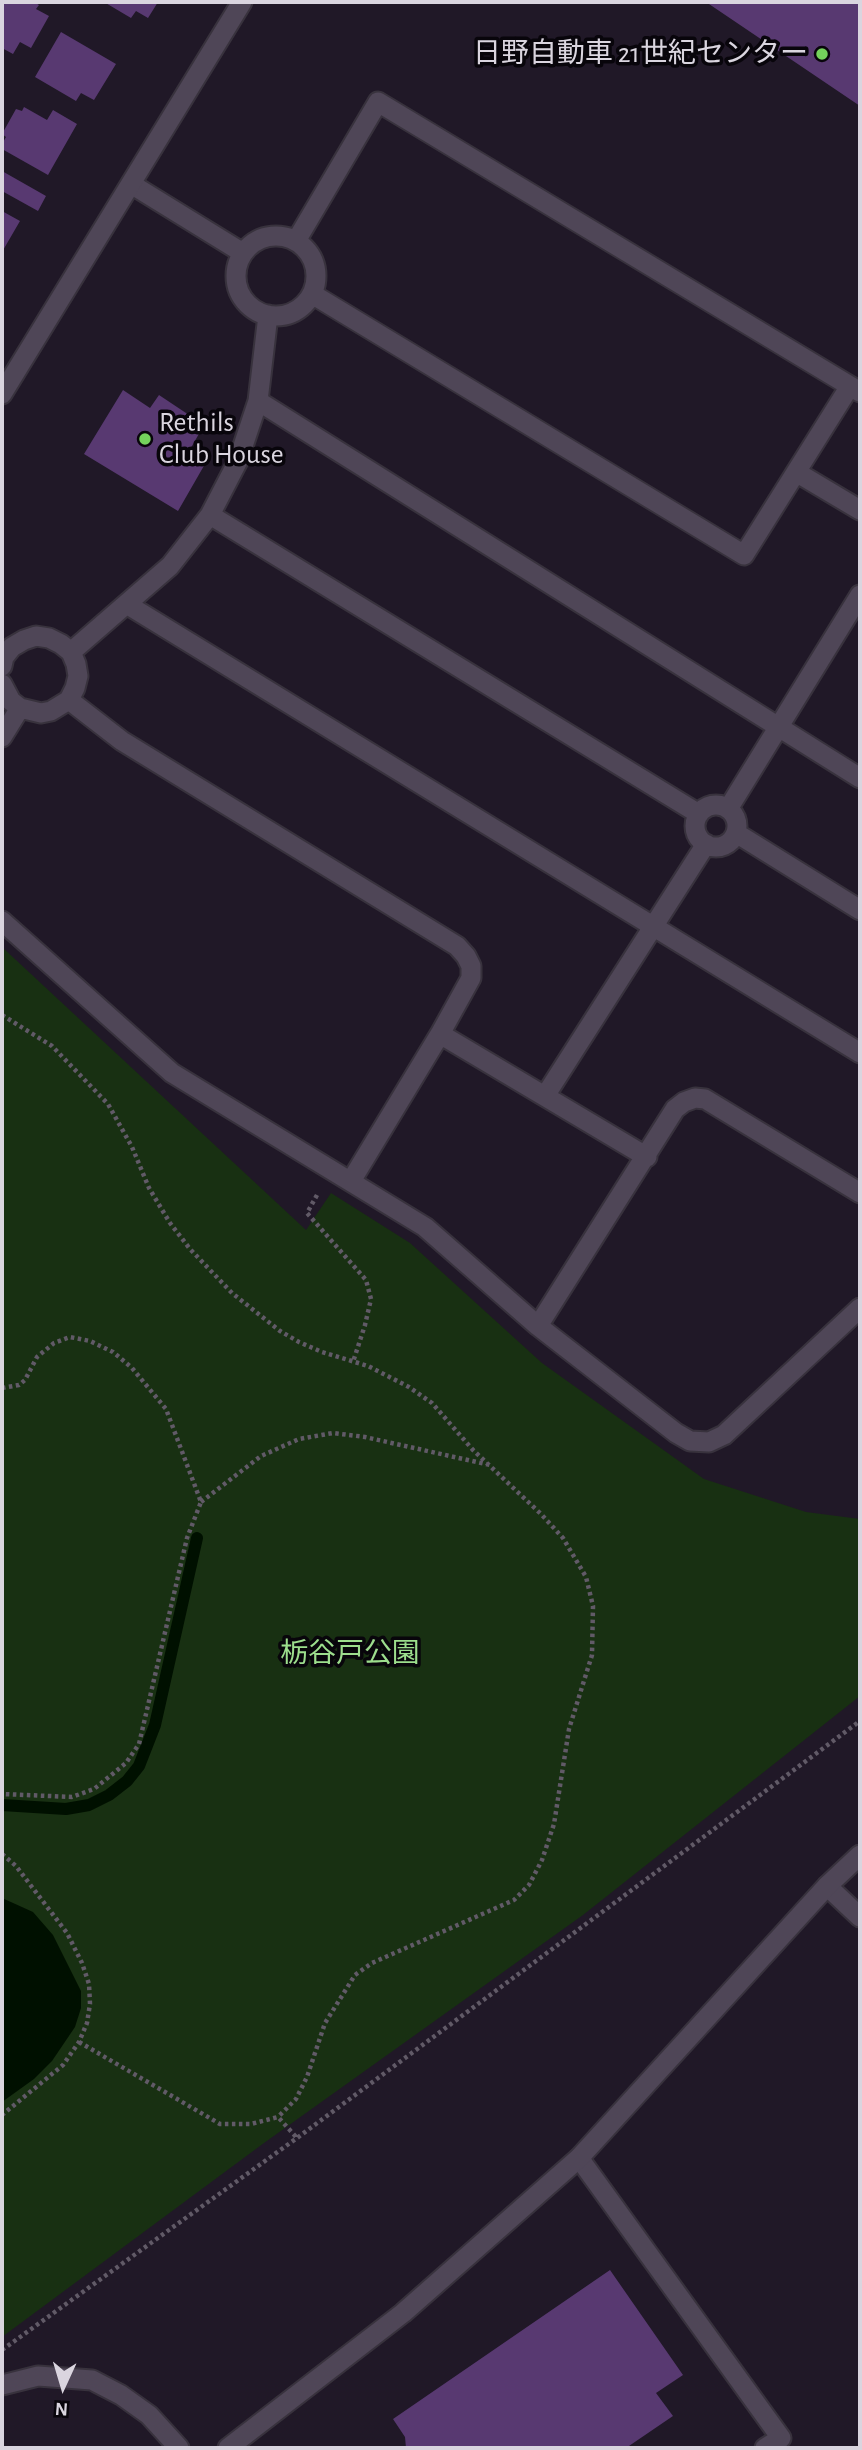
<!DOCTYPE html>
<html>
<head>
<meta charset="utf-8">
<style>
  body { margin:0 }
  #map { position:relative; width:862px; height:2450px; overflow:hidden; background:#201827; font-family:"Alegreya Sans",sans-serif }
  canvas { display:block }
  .frame { position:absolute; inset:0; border:4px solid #dad5df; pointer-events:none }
  .north { position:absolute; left:28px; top:2352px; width:70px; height:70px; -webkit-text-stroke:5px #08050b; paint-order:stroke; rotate:184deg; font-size:19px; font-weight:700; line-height:28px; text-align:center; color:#dad5df }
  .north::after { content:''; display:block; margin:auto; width:24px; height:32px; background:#dad5df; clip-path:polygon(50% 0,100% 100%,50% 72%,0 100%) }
</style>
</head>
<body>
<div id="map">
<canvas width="862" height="2450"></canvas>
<div class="frame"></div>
<div class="north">N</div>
</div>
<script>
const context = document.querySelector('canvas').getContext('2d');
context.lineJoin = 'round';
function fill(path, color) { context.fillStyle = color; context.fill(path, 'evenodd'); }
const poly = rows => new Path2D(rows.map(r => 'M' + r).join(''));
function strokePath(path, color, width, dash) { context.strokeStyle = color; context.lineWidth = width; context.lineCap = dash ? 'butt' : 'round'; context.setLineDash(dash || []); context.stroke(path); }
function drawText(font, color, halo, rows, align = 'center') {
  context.font = font + ' "Alegreya Sans","Noto Sans JP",sans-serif'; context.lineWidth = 7; context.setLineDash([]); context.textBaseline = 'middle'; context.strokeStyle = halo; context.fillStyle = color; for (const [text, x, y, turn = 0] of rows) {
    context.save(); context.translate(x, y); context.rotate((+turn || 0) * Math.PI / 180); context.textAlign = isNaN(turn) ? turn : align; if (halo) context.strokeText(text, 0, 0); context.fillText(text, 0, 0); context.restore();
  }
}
fill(poly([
  [2,947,306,1230,331,1193,410,1243,542,1363,704,1479,806,1512,860,1519,860,1696,583,1915,264,2143,2,2337]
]), '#183012');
fill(poly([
  [2,1898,33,1912,53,1935,81,1991,81,2008,75,2027,52,2061,34,2079,2,2102]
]), '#001000');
strokePath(poly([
  [2,1805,66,1809,89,1805,109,1795,127,1781,139,1766,155,1725,197,1538]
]), '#001000', 12);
fill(poly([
  [2,2,34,2,39,5,36,9,49,16,31,48,20,42,13,54,2,48],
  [104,2,158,2,148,18,136,11,131,18],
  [706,2,860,2,860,106],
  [61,32,116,64,94,100,81,93,76,101,35,77],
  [24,107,47,120,53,110,77,124,48,175,2,149,2,144,6,137,2,134,16,109,22,111],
  [2,171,46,196,38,211,2,191],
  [2,211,20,221,2,252],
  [123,390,150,408,159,395,204,425,188,453,205,464,178,511,84,454],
  [610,2270,683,2375,656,2393,673,2416,626,2448,406,2448,405,2437,393,2419]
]), '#583971');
const minor = poly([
  [131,184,243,253],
  '236 276a40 40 0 1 1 80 0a40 40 0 1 1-80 0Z',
  [296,241,378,102,860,392],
  [312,294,744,555,850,386],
  [258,401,860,778],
  [796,472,860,510],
  [210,515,699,814],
  [128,605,860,1053],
  [71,652,170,566,210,515,238,461,258,401,268,315],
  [2,666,4,657,12,647,24,640,36,636,49,638,61,644,71,652,76,664,78,676,75,688,69,700,51,711,41,713,20,708,11,701,2,684],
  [69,700,122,741,457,946,466,956,471,966,471,978,440,1034,351,1181],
  [2,737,20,708],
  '695 826a21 21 0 1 1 42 0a21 21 0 1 1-42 0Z',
  [728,809,860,595],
  [736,833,860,910],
  [2,921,172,1073,425,1227,538,1326,676,1433,690,1441,709,1442,724,1435,860,1308],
  [440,1034,647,1157],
  [545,1096,706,844],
  [538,1326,675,1109,684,1102,695,1098,705,1099,860,1193],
  [827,1886,860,1917],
  [579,2158,781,2438,765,2448],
  [2,2385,38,2376,92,2380,121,2395,149,2415,179,2448]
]);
const tertiary = poly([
  [2,394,242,2],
  [228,2448,403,2313,579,2158,827,1886,860,1855]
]);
strokePath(minor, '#38323d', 23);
strokePath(tertiary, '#38323d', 23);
strokePath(poly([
  [2,1015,52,1046,108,1104,132,1147,149,1188,170,1223,190,1249,232,1293,280,1331,299,1342,322,1352,368,1366,409,1387,432,1403,473,1450,541,1514,563,1538,586,1577,593,1606,592,1655,569,1729,554,1824,542,1860,529,1885,514,1900,372,1963,355,1975,325,2023,307,2077,296,2099,278,2117],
  [317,1195,307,1213,366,1280,371,1299,365,1325,353,1362],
  [2,1388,19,1385,25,1380,37,1357,54,1343,70,1337,90,1341,113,1352,132,1368,166,1409,201,1502,187,1538,139,1744,126,1763,94,1789,72,1797,2,1794],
  [201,1502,261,1456,299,1439,333,1433,365,1437,490,1465],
  [2,1854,16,1866,67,1933,82,1963,89,1984,90,2004,87,2023,79,2042,63,2065,2,2115],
  [79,2042,220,2124,251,2124,278,2117,297,2138],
  [2,2350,297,2138,860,1721]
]), '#615a67', 4.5, [3.5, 3.5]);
strokePath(minor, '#4f4657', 19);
strokePath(tertiary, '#4f4657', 19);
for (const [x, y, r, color] of [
  [822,54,7,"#74d25c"],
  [145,439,7,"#74d25c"]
]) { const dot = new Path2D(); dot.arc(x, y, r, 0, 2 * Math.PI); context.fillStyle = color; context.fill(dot); strokePath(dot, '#08050b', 2.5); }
drawText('28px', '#dad5df', '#08050b', [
  ["日野自動車 21世紀センター",808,54],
  ["Rethils",159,423,"left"],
  ["Club House",159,455,"left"]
], 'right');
drawText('28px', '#9dde8d', '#08050b', [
  ["栃谷戸公園",350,1654]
]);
</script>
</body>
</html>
